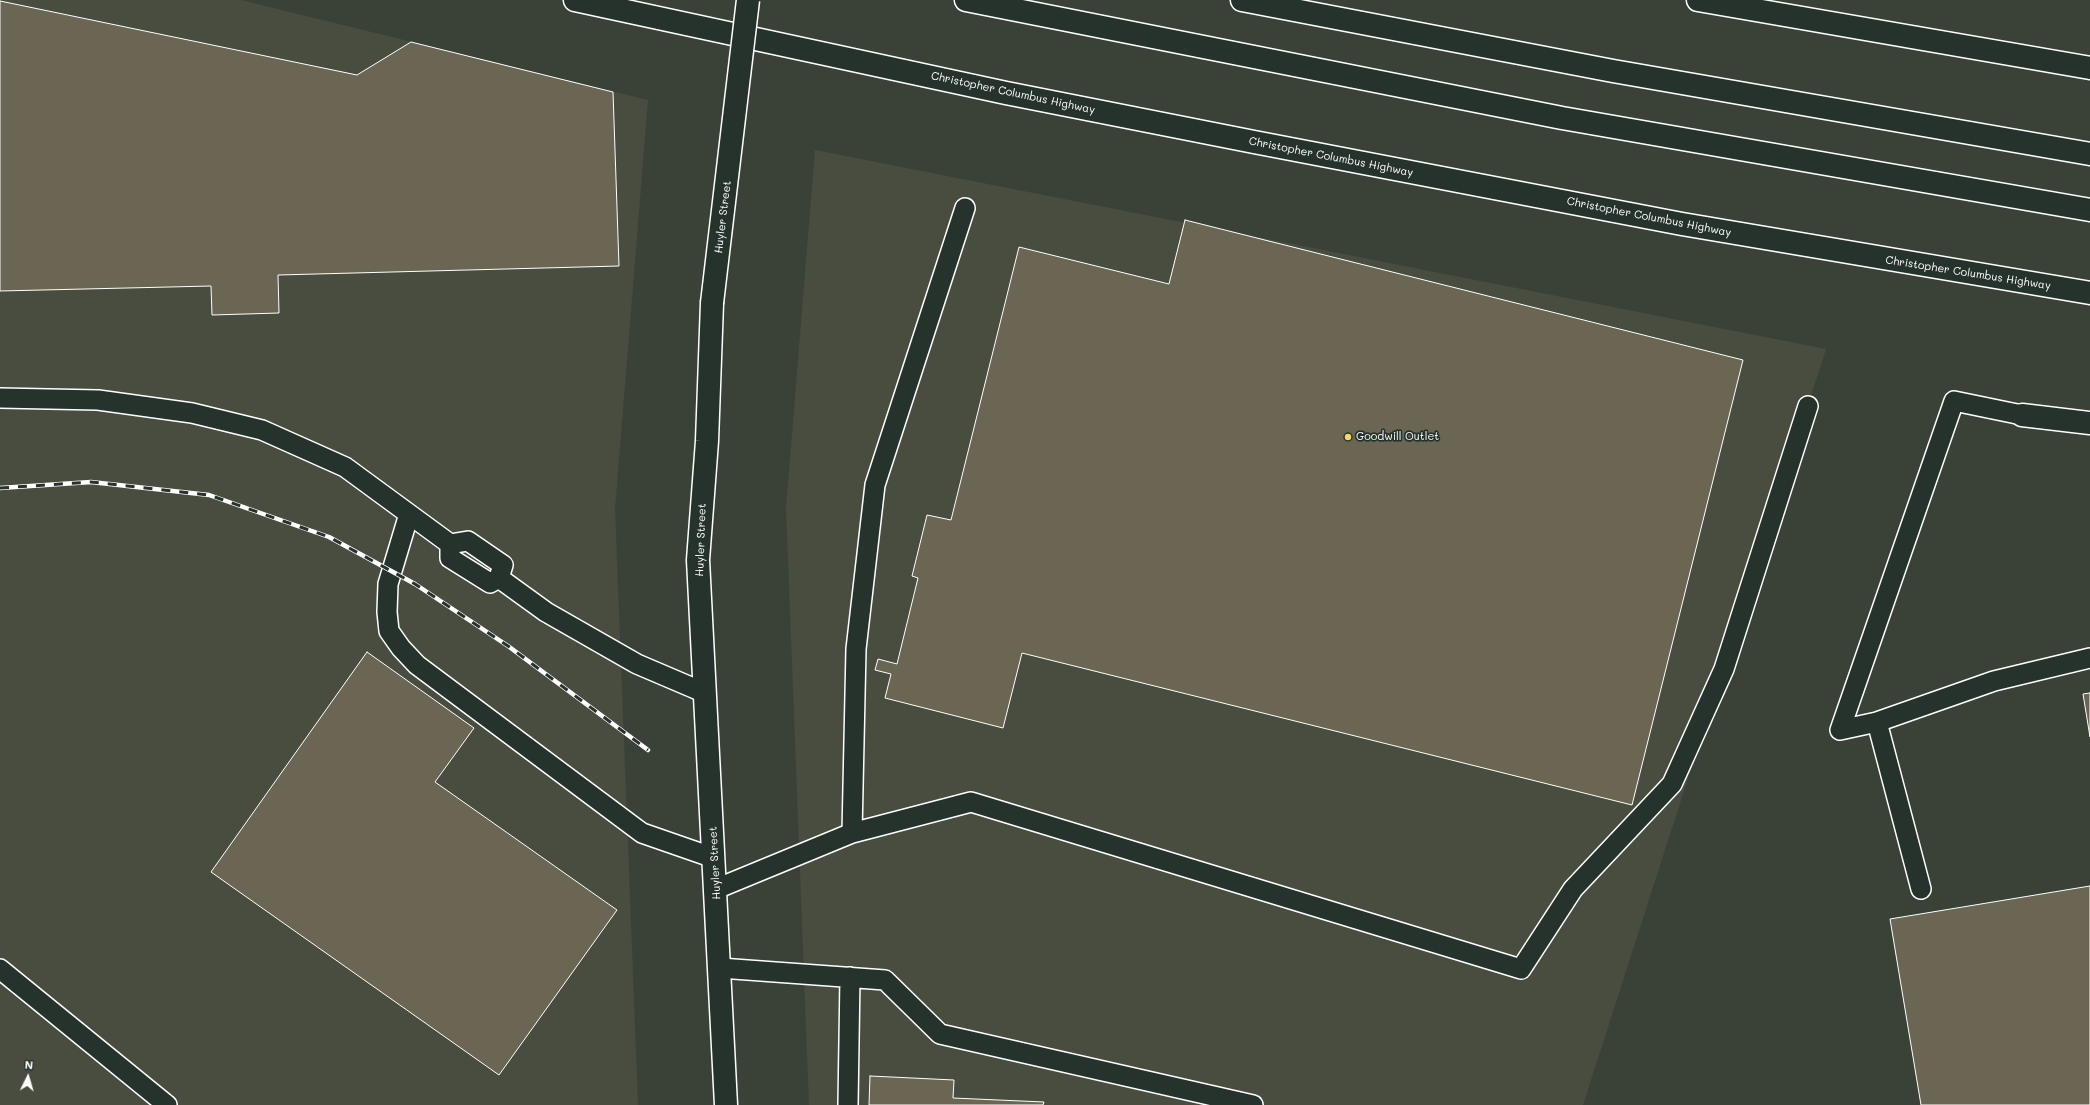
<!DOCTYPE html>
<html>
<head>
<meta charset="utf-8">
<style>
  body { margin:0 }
  #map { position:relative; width:2090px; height:1105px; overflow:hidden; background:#3a4238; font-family:Mali,sans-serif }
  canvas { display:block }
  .north { position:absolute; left:8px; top:1057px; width:40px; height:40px; -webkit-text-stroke:3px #26332d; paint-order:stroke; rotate:5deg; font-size:11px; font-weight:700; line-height:16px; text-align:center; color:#fff }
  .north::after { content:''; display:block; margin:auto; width:14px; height:18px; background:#fff; clip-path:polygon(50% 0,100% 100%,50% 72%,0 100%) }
</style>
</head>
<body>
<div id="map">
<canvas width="2090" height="1105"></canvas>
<div class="north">N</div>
</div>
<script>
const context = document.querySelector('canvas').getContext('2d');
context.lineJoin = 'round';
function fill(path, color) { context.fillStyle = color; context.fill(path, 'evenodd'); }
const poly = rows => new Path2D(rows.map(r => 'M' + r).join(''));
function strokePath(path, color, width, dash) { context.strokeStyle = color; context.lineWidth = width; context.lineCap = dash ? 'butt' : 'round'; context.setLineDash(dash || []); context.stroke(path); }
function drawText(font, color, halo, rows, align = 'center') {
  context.font = font + ' Mali,sans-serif'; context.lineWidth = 3.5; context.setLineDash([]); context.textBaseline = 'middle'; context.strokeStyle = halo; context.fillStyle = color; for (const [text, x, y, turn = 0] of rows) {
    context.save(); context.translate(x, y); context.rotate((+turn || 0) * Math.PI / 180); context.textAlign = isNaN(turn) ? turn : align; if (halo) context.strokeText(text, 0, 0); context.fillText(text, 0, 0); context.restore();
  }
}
fill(poly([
  [0,0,241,0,648,100,615,509,638,1105,0,1105],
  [815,150,1826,349,1583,1105,809,1105,786,508]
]), '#484d40');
const building = poly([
  [0,1,357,75,411,42,613,92,619,266,278,275,279,313,212,315,211,286,0,291,0,1],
  [1185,220,1743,360,1632,805,1022,653,1003,728,885,698,891,674,875,670,878,659,897,664,918,578,912,576,927,515,951,520,1019,247,1169,284,1185,220],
  [367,652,474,728,435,782,617,910,499,1075,211,872,367,652],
  [2090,693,2090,737,2083,694,2090,693],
  [2090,886,2090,1105,1921,1105,1890,919,2090,886],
  [870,1076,954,1080,953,1098,1044,1102,1043,1105,869,1105,870,1076]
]);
fill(building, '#6a6653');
strokePath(building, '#fff', 1);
const service = poly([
  [0,398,98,400,192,413,262,430,345,467,450,544,468,541,503,565,499,578,490,583,450,558,450,544],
  [2022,415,1954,401,1840,730,1877,722,1994,681,2090,658],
  [409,514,388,584,387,612,389,631,401,648,417,665,642,833,714,858],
  [499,578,546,612,637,664,705,693],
  [1877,722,1921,889],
  [852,833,856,649,875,485,965,208],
  [716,889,852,833,971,802,1521,969,1573,889,1672,784,1724,669,1808,406],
  [720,968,885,980,940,1034,1253,1105],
  [0,969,167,1105],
  [848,1105,850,977]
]);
const minor = poly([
  [2022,415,2090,423]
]);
const tertiary = poly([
  [712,303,707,441,698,560,726,1105]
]);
const motorway = poly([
  [575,0,1006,93,1254,142,1682,224,2090,293],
  [966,0,1562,118,2090,210],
  [1242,0,1613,71,2090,154],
  [1698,0,2090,68]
]);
strokePath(service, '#fff', 22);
strokePath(minor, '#fff', 25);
strokePath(tertiary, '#fff', 25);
strokePath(motorway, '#fff', 25);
strokePath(service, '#26332d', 19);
strokePath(minor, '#26332d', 22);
strokePath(tertiary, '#26332d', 22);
strokePath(motorway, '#26332d', 22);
const rail = poly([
  [0,488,91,482,209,495,329,537,415,584,508,646,648,750]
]);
strokePath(rail, '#fff', 4.5);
strokePath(rail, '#26332d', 3, [9]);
const tertiaryBridge = poly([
  [712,303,748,0]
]);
strokePath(tertiaryBridge, '#fff', 25, []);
strokePath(tertiaryBridge, '#26332d', 22);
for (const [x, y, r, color] of [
  [1348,437,4,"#ffd166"]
]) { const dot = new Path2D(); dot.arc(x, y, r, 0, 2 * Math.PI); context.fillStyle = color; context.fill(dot); strokePath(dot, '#26332d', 1.5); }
drawText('11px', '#fff', '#26332d', [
  ["Christopher Columbus Highway",1013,93,12],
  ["Christopher Columbus Highway",1331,157,11],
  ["Huyler Street",723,217,-83],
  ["Christopher Columbus Highway",1649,217,11],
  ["Christopher Columbus Highway",1968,273,9],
  ["Huyler Street",701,540,-88],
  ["Huyler Street",715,863,-93]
]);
drawText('11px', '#fff', '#26332d', [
  ["Goodwill Outlet",1356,437]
], 'left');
</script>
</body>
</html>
